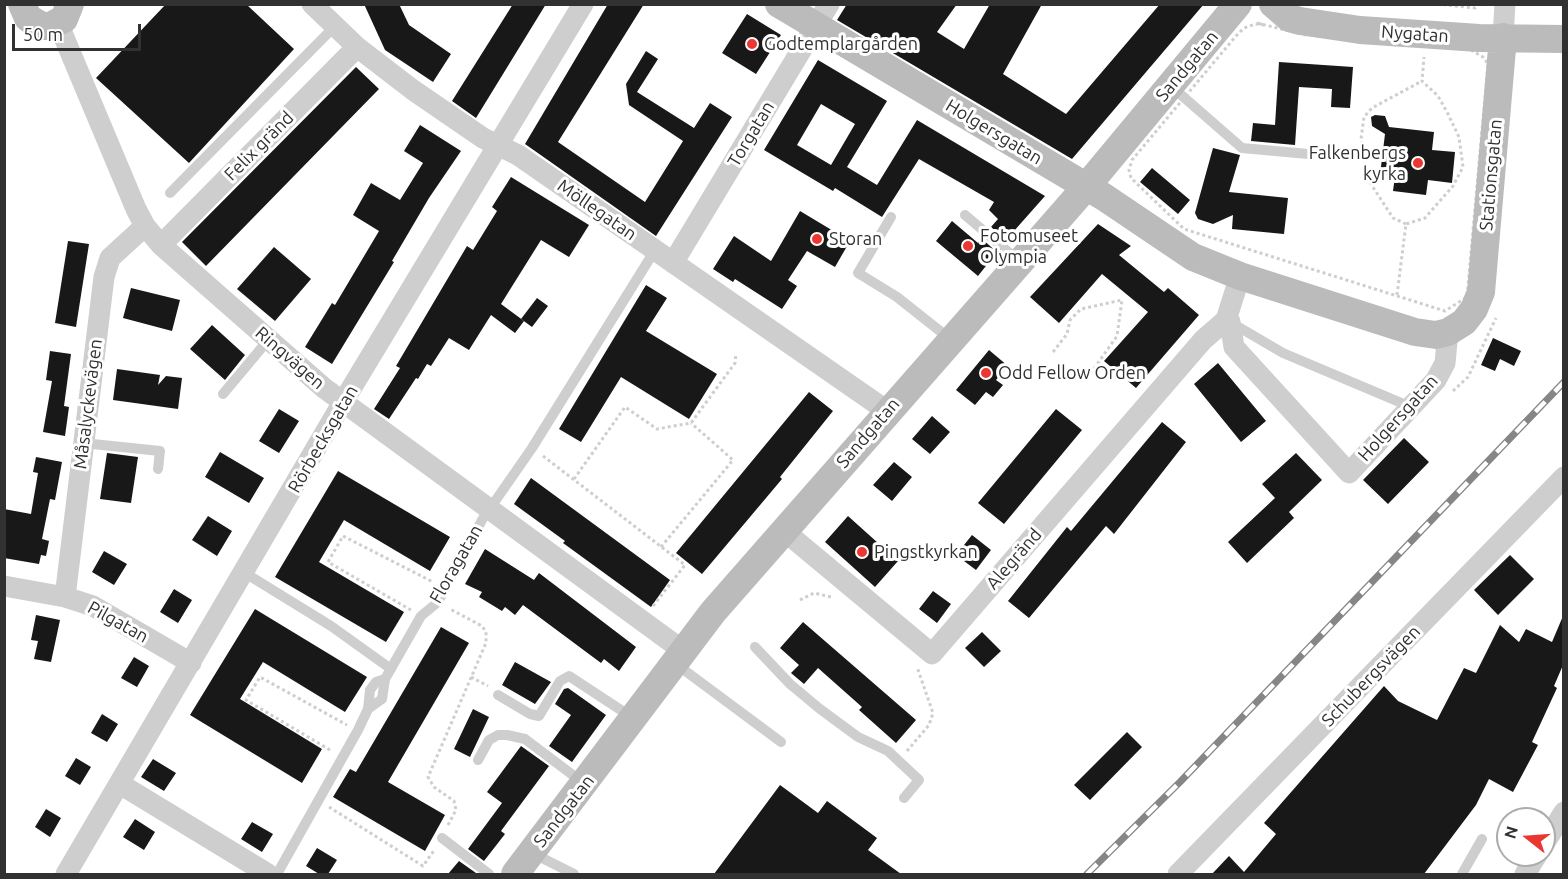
<!DOCTYPE html>
<html>
<head>
<meta charset="utf-8">
<style>
  body { margin:0 }
  #map { position:relative; width:1568px; height:879px; overflow:hidden; background:#fff; font-family:Ubuntu,sans-serif }
  canvas { display:block }
  .frame { position:absolute; inset:0; border:6px solid #313131; pointer-events:none }
  .north { position:absolute; left:1496px; top:807px; width:60px; height:60px; box-sizing:border-box; background:#fff; border:2px solid #adadad; border-radius:50%; rotate:287deg; font-size:16px; font-weight:700; line-height:24px; text-align:center; color:#313131 }
  .north::after { content:''; display:block; margin:auto; width:21px; height:27px; background:#ea3731; clip-path:polygon(50% 0,100% 100%,50% 72%,0 100%) }
  .scale { position:absolute; left:12px; top:24px; width:129px; height:27px; box-sizing:border-box; border:3px solid #313131; border-top:0; padding-left:8px; font-size:18px; line-height:21px; white-space:nowrap; color:#313131; -webkit-text-stroke:4px #fff; paint-order:stroke }
</style>
</head>
<body>
<div id="map">
<canvas width="1568" height="879"></canvas>
<div class="frame"></div>
<div class="north">N</div>
<div class="scale">50 m</div>
</div>
<script>
const context = document.querySelector('canvas').getContext('2d');
context.lineJoin = 'round';
function fill(path, color) { context.fillStyle = color; context.fill(path, 'evenodd'); }
const poly = rows => new Path2D(rows.map(r => 'M' + r).join(''));
function strokePath(path, color, width, dash) { context.strokeStyle = color; context.lineWidth = width; context.lineCap = dash ? 'butt' : 'round'; context.setLineDash(dash || []); context.stroke(path); }
function drawText(font, color, halo, rows, align = 'center') {
  context.font = font + ' Ubuntu,sans-serif'; context.lineWidth = 6; context.setLineDash([]); context.textBaseline = 'middle'; context.strokeStyle = halo; context.fillStyle = color; for (const [text, x, y, turn = 0] of rows) {
    context.save(); context.translate(x, y); context.rotate((+turn || 0) * Math.PI / 180); context.textAlign = isNaN(turn) ? turn : align; if (halo) context.strokeText(text, 0, 0); context.fillText(text, 0, 0); context.restore();
  }
}
fill(poly([
  [166,4,246,4,294,49,189,163,96,78],
  [364,4,399,4,409,25,451,54,433,82,385,50],
  [513,4,546,4,476,118,452,101],
  [608,4,644,4,558,142,645,202,683,141,629,105,626,84,646,51,658,59,637,92,694,128,710,103,732,117,656,236,525,144],
  [847,4,957,4,937,32,964,49,990,4,1042,4,1003,74,1066,114,1160,4,1204,4,1072,159,837,20],
  [747,14,781,35,756,74,722,53],
  [818,60,887,101,847,167,877,185,917,120,1045,196,1006,240,991,227,998,219,989,210,994,202,919,159,882,217,835,188,833,191,764,150],
  [821,104,855,124,831,165,797,145],
  [1279,62,1353,67,1350,108,1331,107,1332,89,1299,87,1295,145,1251,141,1253,123,1275,125],
  [356,67,379,89,206,266,182,242],
  [1375,115,1385,116,1389,127,1434,132,1432,150,1455,152,1452,183,1428,180,1426,195,1393,191,1395,176,1380,175,1385,134,1372,126,1371,117],
  [420,125,461,151,429,198,392,261,394,262,332,364,305,347,332,303,335,305,379,231,353,215,371,183,400,200,423,163,404,151],
  [1213,148,1240,155,1229,192,1288,198,1284,234,1232,229,1233,215,1213,224,1198,219,1195,213],
  [1152,168,1190,200,1178,214,1140,182],
  [511,177,589,225,569,257,541,240,501,304,524,321,515,333,491,315,469,350,449,338,431,366,427,364,418,379,416,378,389,419,374,409,400,368,396,366,467,246,473,250,497,211,492,207],
  [800,211,850,241,835,267,807,251,788,280,797,286,782,309,735,279,733,282,713,269,734,236,771,261],
  [952,221,978,243,982,239,997,252,978,276,936,241],
  [1098,224,1131,246,1119,255,1164,292,1168,288,1199,315,1136,388,1104,361,1148,312,1102,274,1059,323,1030,297],
  [68,241,89,244,76,327,55,323],
  [274,247,311,279,275,321,237,289],
  [646,285,667,298,646,331,717,374,689,419,621,377,581,442,559,429],
  [131,288,180,300,172,331,123,318],
  [537,298,548,306,532,327,521,319],
  [212,325,245,355,225,380,190,349],
  [1493,338,1521,351,1514,366,1500,359,1495,371,1481,365],
  [989,350,1008,366,996,380,1003,385,993,397,986,392,975,405,956,390],
  [50,351,71,354,64,406,69,407,65,436,43,432,52,381,46,380],
  [1218,363,1266,421,1241,442,1194,384],
  [117,369,160,375,158,385,166,376,182,378,178,409,113,400],
  [809,392,833,411,780,477,782,479,702,574,676,553],
  [279,409,299,421,279,453,259,441],
  [1056,409,1082,430,1004,524,978,503],
  [932,416,950,432,930,454,912,439],
  [1162,422,1186,442,1114,534,1106,526,1029,618,1008,601,1067,527,1071,531],
  [1404,438,1429,462,1388,504,1363,480],
  [220,452,264,478,249,503,205,477],
  [107,453,138,457,131,503,100,499],
  [1296,453,1322,480,1289,512,1294,518,1247,563,1228,542,1275,498,1262,484],
  [36,457,62,462,55,500,50,499,42,539,49,541,46,556,41,555,39,564,4,558,4,509,31,514,38,473,33,472],
  [894,462,912,477,892,501,873,485],
  [338,471,450,537,430,571,344,520,319,562,404,612,386,642,275,577],
  [531,478,670,580,651,607,563,543,565,541,514,504],
  [208,516,232,531,217,556,192,540],
  [848,516,898,561,875,587,825,542],
  [972,535,991,550,976,570,956,555],
  [485,549,534,580,539,573,636,647,619,671,604,659,601,663,523,605,515,615,505,607,502,611,479,597,482,592,465,584],
  [104,551,127,564,114,585,92,572],
  [1510,555,1534,579,1498,615,1474,590],
  [174,589,192,600,178,623,160,612],
  [933,591,951,604,937,623,919,609],
  [255,609,367,677,345,712,263,662,240,699,322,749,302,783,190,715],
  [36,615,60,620,51,662,34,659,38,641,31,640],
  [1563,616,1563,665,1554,686,1557,688,1532,742,1538,745,1513,792,1489,779,1476,805,1424,874,1212,874,1229,856,1244,872,1276,834,1264,823,1384,686,1398,701,1437,720,1464,668,1476,673,1500,625,1519,642,1526,629,1552,642],
  [803,622,916,720,896,743,859,710,862,707,818,668,804,684,791,673,799,665,780,648],
  [441,627,469,643,388,782,445,815,425,851,333,797,350,769,356,772],
  [982,632,1001,651,984,667,965,648],
  [134,657,149,666,137,687,121,678],
  [515,662,551,682,535,704,502,685],
  [568,688,606,715,572,762,549,746,571,715,555,704,564,689],
  [473,709,489,717,470,757,454,749],
  [102,714,118,724,107,742,91,733],
  [1127,732,1142,747,1090,800,1074,785],
  [521,746,549,766,501,831,505,834,484,861,468,849,502,803,487,792],
  [76,758,91,767,80,785,65,776],
  [153,759,176,773,164,791,141,777],
  [780,785,818,813,827,801,877,838,868,850,901,874,714,874],
  [46,809,61,818,50,837,35,827],
  [135,819,155,832,144,850,123,837],
  [252,822,273,834,262,852,241,839],
  [317,848,337,860,328,874,319,874,306,866],
  [459,861,476,873,475,874,448,874]
]), '#181818');
strokePath(poly([
  [1437,4,1475,8,1477,4],
  [1257,23,1306,35,1471,50,1483,57,1488,64,1487,75,1467,297,1445,311,1184,229,1131,178,1129,170,1132,160,1236,36,1244,28,1255,24,1265,25,1257,23],
  [1344,157,1363,159],
  [1406,224,1393,218,1367,178,1361,139,1364,117,1372,108,1422,81],
  [1397,295,1406,224,1425,218,1453,186,1463,167,1459,137,1448,114,1438,96,1422,81,1424,57],
  [1053,352,1067,334,1070,320,1081,309,1122,300,1117,336,1086,380],
  [1453,391,1468,377,1496,318],
  [543,456,685,565,653,606],
  [574,479,625,407,657,429,691,423,735,363,736,353],
  [661,547,733,460,691,423],
  [800,600,814,593,831,597],
  [411,610,328,562,343,536,433,582],
  [471,677,488,686],
  [330,750,246,700,260,677,347,725],
  [907,751,929,725,933,713,917,667],
  [329,807,423,866,435,849],
  [448,825,456,810,454,801,434,787,428,777,486,643,486,632,482,626,450,609]
]), '#cecece', 3, [3, 3]);
strokePath(poly([
  [1172,87,1242,148,1308,154],
  [170,193,335,26],
  [965,215,1019,261],
  [891,217,858,273,897,297,950,339],
  [1230,322,1283,353,1411,407],
  [223,394,269,339],
  [83,443,160,451,158,469],
  [245,573,331,626,391,669],
  [755,647,790,684,820,709,858,737,888,751,919,780,904,798],
  [676,664,781,742],
  [498,695,530,714,539,716,560,681,569,676,633,718],
  [368,709,382,699,385,679,421,616,438,602,482,520,532,448,655,250],
  [478,760,489,740,498,735,507,735,525,739,582,782],
  [442,838,489,874],
  [532,853,574,874],
  [277,874,358,730,368,709,370,690,376,682,385,679],
  [1462,874,1482,839]
]), '#cecece', 10);
strokePath(poly([
  [312,4,357,47,413,90,483,138,518,155,887,411],
  [58,23,136,209,145,226,161,245,324,388,682,650],
  [1503,37,1505,4],
  [161,245,357,47],
  [673,263,829,4],
  [1240,276,1226,320,1230,322,1234,347,1349,473,1436,380,1445,363,1448,332],
  [783,530,932,654,1203,340,1226,320],
  [4,586,65,597,93,606,191,663],
  [65,597,104,277,110,258,145,226],
  [120,784,268,874],
  [1544,844,1564,812],
  [66,874,343,402,583,4],
  [1178,874,1564,477],
  [1525,874,1537,855]
]), '#cecece', 21);
strokePath(poly([
  [22,4,28,18,42,26,50,26,64,19,70,4],
  [779,4,1104,197,1193,257,1240,276,1415,332,1436,335,1448,332,1464,322,1474,309,1481,292,1503,37],
  [1273,4,1289,18,1300,21,1360,30,1479,38,1564,39],
  [515,874,713,612,1086,187,1238,4]
]), '#bbb', 28);
const rail = poly([
  [1087,874,1180,782,1564,382]
]);
strokePath(rail, '#868686', 7);
strokePath(rail, '#fff', 4.5, [14]);
for (const [x, y, r, color] of [
  [752,44,6,"#ea3731"],
  [1418,163,6,"#ea3731"],
  [817,239,6,"#ea3731"],
  [968,246,6,"#ea3731"],
  [986,373,6,"#ea3731"],
  [862,552,6,"#ea3731"]
]) { const dot = new Path2D(); dot.arc(x, y, r, 0, 2 * Math.PI); context.fillStyle = color; context.fill(dot); strokePath(dot, '#fff', 2); }
drawText('18px', '#313131', '#fff', [
  ["Nygatan",1415,34,4],
  ["Sandgatan",1187,66,-50],
  ["Holgersgatan",994,132,31],
  ["Torgatan",751,134,-59],
  ["Felix gränd",259,146,-45],
  ["Stationsgatan",1491,175,-85],
  ["Möllegatan",597,210,35],
  ["Ringvägen",290,358,41],
  ["Måsalyckevägen",88,404,-83],
  ["Holgersgatan",1398,418,-48],
  ["Sandgatan",868,433,-49],
  ["Rörbecksgatan",323,439,-60],
  ["Alegränd",1014,559,-49],
  ["Floragatan",456,564,-60],
  ["Pilgatan",118,622,29],
  ["Schubergsvägen",1371,676,-46],
  ["Sandgatan",564,811,-52]
]);
drawText('18px', '#313131', '#fff', [
  ["Godtemplargården",764,44],
  ["Falkenbergs",1406,153,"right"],
  ["kyrka",1406,174,"right"],
  ["Fotomuseet",980,236],
  ["Olympia",980,257],
  ["Storan",829,239],
  ["Odd Fellow Orden",998,373],
  ["Pingstkyrkan",874,552]
], 'left');
</script>
</body>
</html>
